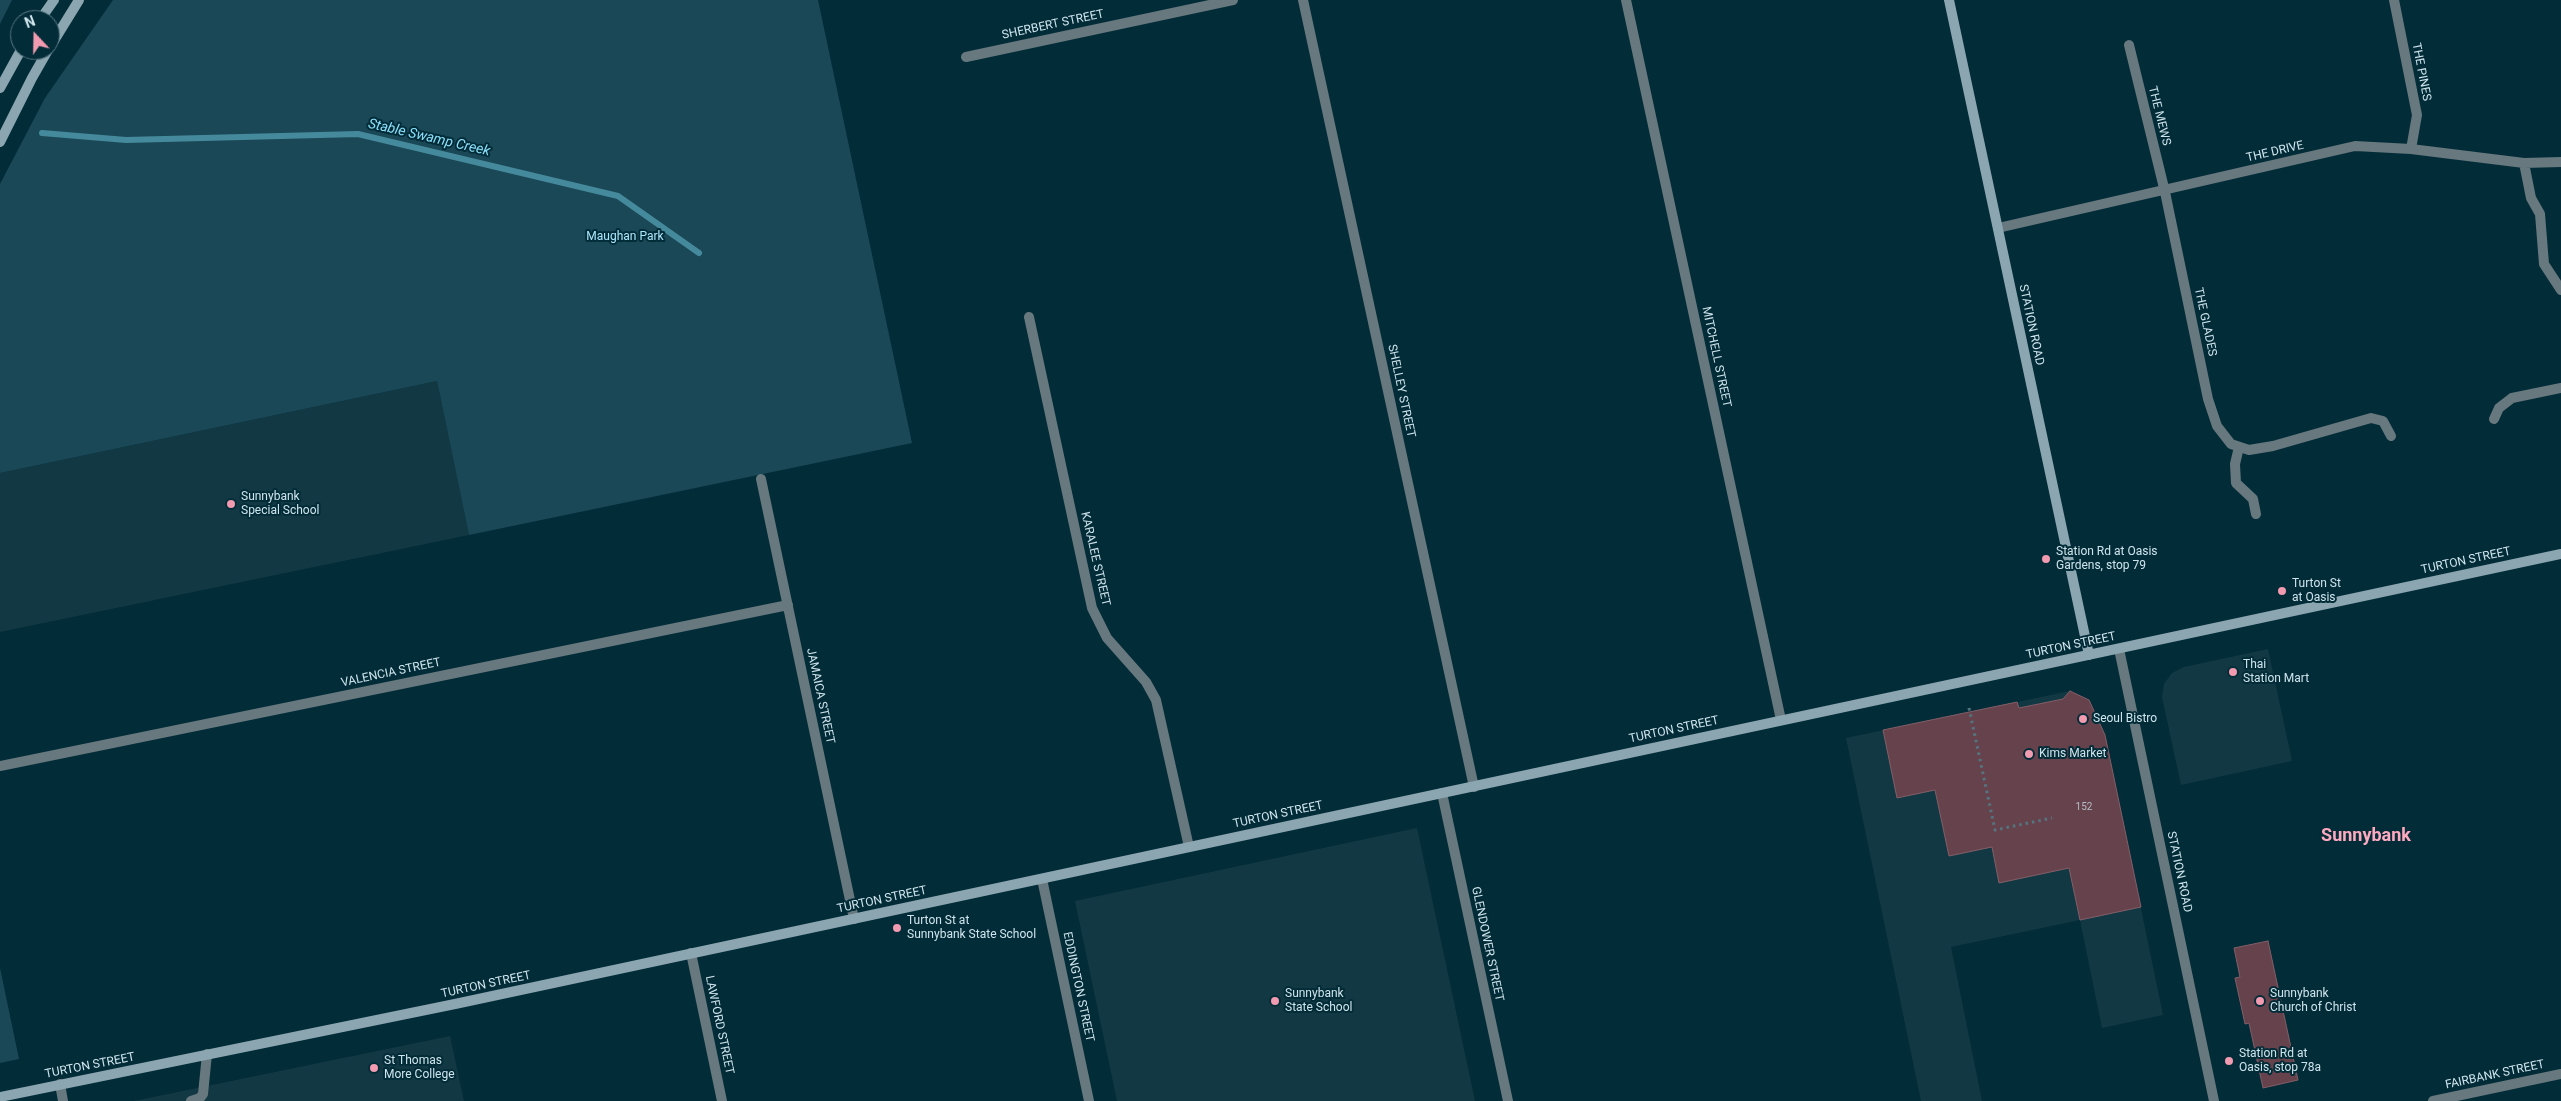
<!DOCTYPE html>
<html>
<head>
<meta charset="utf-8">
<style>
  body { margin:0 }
  #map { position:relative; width:2561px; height:1101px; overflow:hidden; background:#022c38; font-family:Roboto,sans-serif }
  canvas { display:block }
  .north { position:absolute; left:10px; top:10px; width:50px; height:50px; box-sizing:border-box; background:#022c38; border:1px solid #547680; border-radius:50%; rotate:339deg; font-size:14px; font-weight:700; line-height:20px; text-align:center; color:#cfe4ec }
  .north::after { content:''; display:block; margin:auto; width:18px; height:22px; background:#f29ab0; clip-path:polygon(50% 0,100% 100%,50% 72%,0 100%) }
</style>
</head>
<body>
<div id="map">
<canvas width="2561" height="1101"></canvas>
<div class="north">N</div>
</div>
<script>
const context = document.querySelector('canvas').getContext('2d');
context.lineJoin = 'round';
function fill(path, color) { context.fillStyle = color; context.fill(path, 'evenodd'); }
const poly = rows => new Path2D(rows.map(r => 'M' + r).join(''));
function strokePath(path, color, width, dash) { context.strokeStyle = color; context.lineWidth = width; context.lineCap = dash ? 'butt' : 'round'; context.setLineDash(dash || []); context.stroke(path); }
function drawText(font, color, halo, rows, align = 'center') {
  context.font = font + ' Roboto,sans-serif'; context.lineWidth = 4; context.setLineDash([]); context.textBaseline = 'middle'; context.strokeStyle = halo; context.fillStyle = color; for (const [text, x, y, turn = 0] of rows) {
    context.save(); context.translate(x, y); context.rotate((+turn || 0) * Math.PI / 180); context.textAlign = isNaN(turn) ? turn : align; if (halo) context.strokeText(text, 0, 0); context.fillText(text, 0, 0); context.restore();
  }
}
fill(poly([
  [437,381,469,535,0,632,0,473],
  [2268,649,2292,761,2181,785,2162,697,2164,684,2172,673,2184,667],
  [2070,691,2089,700,2105,735,2163,1015,2102,1028,2080,920,1951,947,1982,1101,1921,1101,1846,738],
  [1417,828,1475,1101,1117,1101,1075,901],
  [450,1036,464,1101,134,1101]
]), '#123844');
fill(poly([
  [0,0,12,0,0,24],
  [113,0,818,0,912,443,469,535,437,381,0,473,0,184,45,98],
  [0,968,19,1059,0,1063]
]), '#1b4857');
strokePath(poly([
  [42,133,126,140,358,134,618,196,699,253]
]), '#458a9c', 6);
const building = poly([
  [2070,691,2089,700,2105,735,2141,907,2080,920,2069,868,1999,883,1992,847,1949,856,1935,790,1897,798,1883,730,2017,702,2019,708,2063,699,2070,691],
  [2268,941,2298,1080,2263,1088,2249,1023,2245,1024,2235,978,2240,977,2234,948,2268,941]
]);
fill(building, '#66434c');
strokePath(building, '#835e67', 1);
strokePath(poly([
  [1969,708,1995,830,2052,818]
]), '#547580', 3, [2.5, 4]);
strokePath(poly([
  [60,1084,63,1101],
  [191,1101,200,1098,203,1094,207,1054]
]), '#67787e', 10);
strokePath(poly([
  [1303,0,1474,787],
  [1626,0,1781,720],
  [2394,0,2417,115,2411,149],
  [2129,45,2165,192,2208,399,2217,426,2231,444,2249,450,2273,446,2371,418,2383,421,2391,436],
  [966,57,1233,0],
  [2524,163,2531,198,2540,214,2544,264,2561,290],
  [1998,228,2355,146,2411,149,2524,163,2561,162],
  [1029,317,1092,608,1107,638,1146,682,1156,700,1189,847],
  [2494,419,2499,408,2512,398,2561,388],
  [2239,447,2235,464,2236,483,2253,499,2256,514],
  [761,479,854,919],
  [2119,649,2214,1101],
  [0,766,788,605],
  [1442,793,1508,1101],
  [1042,879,1089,1101],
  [691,953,722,1101],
  [2433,1101,2561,1074]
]), '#67787e', 10);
strokePath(poly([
  [1949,0,2089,655],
  [40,20,54,0],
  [50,47,79,0],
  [0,88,21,50],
  [0,142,32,78,48,50],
  [0,1097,455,1004,2561,554]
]), '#8ba6b0', 10);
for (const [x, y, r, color] of [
  [231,504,5,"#f29ab0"],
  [2046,559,5,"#f29ab0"],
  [2282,591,5,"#f29ab0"],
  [2233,672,5,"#f29ab0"],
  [2083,719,5,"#f29ab0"],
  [2029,754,5,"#f29ab0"],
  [897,928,5,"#f29ab0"],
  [1275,1001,5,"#f29ab0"],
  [2260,1001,5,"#f29ab0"],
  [2229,1061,5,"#f29ab0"],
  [374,1068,5,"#f29ab0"]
]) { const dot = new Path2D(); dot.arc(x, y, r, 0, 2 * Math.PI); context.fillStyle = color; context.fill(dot); strokePath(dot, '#022c38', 2); }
drawText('10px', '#b5bcc4', null, [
  ["152",2084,807]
]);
drawText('12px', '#cfe4ec', '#022c38', [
  ["SHERBERT STREET",1053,25,-12],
  ["THE PINES",2421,72,79],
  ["THE MEWS",2159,116,76],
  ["THE DRIVE",2275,152,-13],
  ["THE GLADES",2205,322,78],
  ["STATION ROAD",2031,325,78],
  ["MITCHELL STREET",1716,357,78],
  ["SHELLEY STREET",1401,391,78],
  ["KARALEE STREET",1095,559,77],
  ["TURTON STREET",2466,561,-12],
  ["TURTON STREET",2071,646,-12],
  ["VALENCIA STREET",391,673,-12],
  ["JAMAICA STREET",820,696,78],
  ["TURTON STREET",1674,730,-12],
  ["TURTON STREET",1278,815,-12],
  ["STATION ROAD",2179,872,78],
  ["TURTON STREET",882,900,-12],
  ["GLENDOWER STREET",1487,944,78],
  ["TURTON STREET",486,985,-12],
  ["EDDINGTON STREET",1078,987,78],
  ["LAWFORD STREET",719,1025,78],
  ["TURTON STREET",90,1066,-11],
  ["FAIRBANK STREET",2495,1075,-12]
]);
drawText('12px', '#abe7fd', '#022c38', [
  ["Maughan Park",625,237]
]);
drawText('12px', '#cfe4ec', '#022c38', [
  ["Sunnybank",241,497],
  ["Special School",241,511],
  ["Station Rd at Oasis",2056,552],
  ["Gardens, stop 79",2056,566],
  ["Turton St",2292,584],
  ["at Oasis",2292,598],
  ["Thai",2243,665],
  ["Station Mart",2243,679],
  ["Seoul Bistro",2093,719],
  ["Kims Market",2039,754],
  ["Turton St at",907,921],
  ["Sunnybank State School",907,935],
  ["Sunnybank",1285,994],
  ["State School",1285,1008],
  ["Sunnybank",2270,994],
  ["Church of Christ",2270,1008],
  ["Station Rd at",2239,1054],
  ["Oasis, stop 78a",2239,1068],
  ["St Thomas",384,1061],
  ["More College",384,1075]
], 'left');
drawText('italic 14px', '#8ce0fc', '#022c38', [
  ["Stable Swamp Creek",429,138,13]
]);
drawText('bold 18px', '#fdaabe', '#022c38', [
  ["Sunnybank",2366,836]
]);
</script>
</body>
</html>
